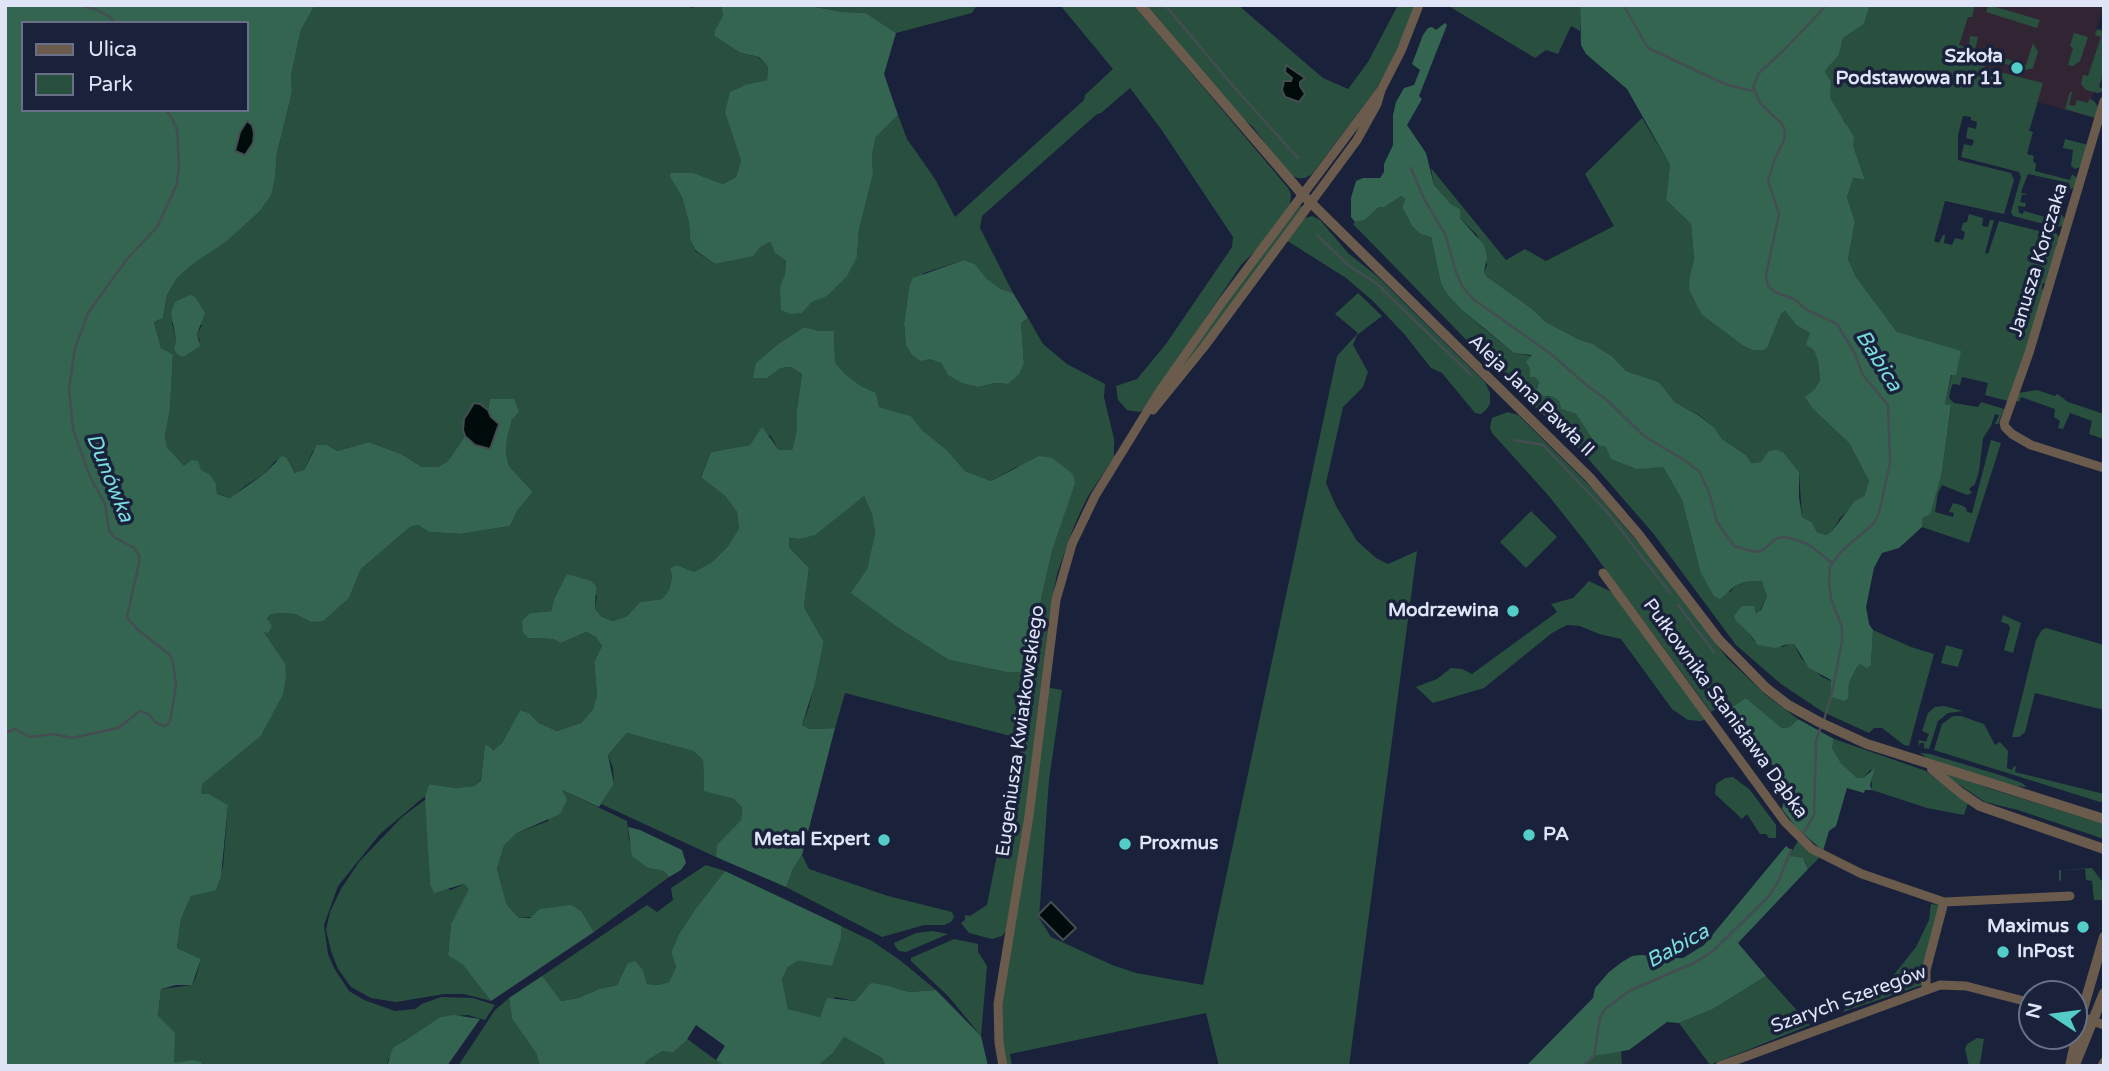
<!DOCTYPE html>
<html>
<head>
<meta charset="utf-8">
<style>
  body { margin:0 }
  #map { position:relative; width:2109px; height:1071px; overflow:hidden; background:#19213b; font-family:"Varela Round",sans-serif }
  canvas { display:block }
  .frame { position:absolute; inset:0; border:7px solid #dfe5f7; pointer-events:none }
  .legend { position:absolute; left:21px; top:21px; width:228px; height:91px; box-sizing:border-box; background:#19213b; border:2px solid #686f86; margin:0; padding:9px 12px; list-style:none; font-size:21px; color:#dfe5f7 }
  .legend li { display:flex; align-items:center; gap:14px; height:35px }
  .legend b { width:35px; border:2px solid #686f86 }
  .north { position:absolute; left:2018px; top:980px; width:70px; height:70px; box-sizing:border-box; background:#19213b; border:2px solid #686f86; border-radius:50%; rotate:283deg; font-size:19px; font-weight:700; line-height:28px; text-align:center; color:#dfe5f7 }
  .north::after { content:''; display:block; margin:auto; width:24px; height:32px; background:#54cdc8; clip-path:polygon(50% 0,100% 100%,50% 72%,0 100%) }
</style>
</head>
<body>
<div id="map">
<canvas width="2109" height="1071"></canvas>
<div class="frame"></div>
<ul class="legend">
<li><b style="height:9px;background:#6a5b4d"></b>Ulica</li>
<li><b style="height:19px;background:#29503f"></b>Park</li>
</ul>
<div class="north">N</div>
</div>
<script>
const context = document.querySelector('canvas').getContext('2d');
context.lineJoin = 'round';
function fill(path, color) { context.fillStyle = color; context.fill(path, 'evenodd'); }
const poly = rows => new Path2D(rows.map(r => 'M' + r).join(''));
function strokePath(path, color, width, dash) { context.strokeStyle = color; context.lineWidth = width; context.lineCap = dash ? 'butt' : 'round'; context.setLineDash(dash || []); context.stroke(path); }
function drawText(font, color, halo, rows, align = 'center') {
  context.font = font + ' "Varela Round",sans-serif'; context.lineWidth = 7; context.setLineDash([]); context.textBaseline = 'middle'; context.strokeStyle = halo; context.fillStyle = color; for (const [text, x, y, turn = 0] of rows) {
    context.save(); context.translate(x, y); context.rotate((+turn || 0) * Math.PI / 180); context.textAlign = isNaN(turn) ? turn : align; if (halo) context.strokeText(text, 0, 0); context.fillText(text, 0, 0); context.restore();
  }
}
fill(poly([
  [1949,5,2104,5,2096,31,2104,34,2104,71,2098,93,2094,92,2092,99,2097,104,2095,118,2037,102,2030,128,1931,65]
]), '#312533');
fill(poly([
  [315,5,682,5,693,8,694,5,721,5,723,15,715,30,741,53,758,57,768,67,767,80,748,84,725,113,741,161,736,177,723,184,694,173,671,173,671,179,682,197,689,223,690,239,695,251,715,264,728,261,770,242,775,253,786,261,785,274,780,286,802,313,812,302,827,295,857,257,859,230,873,174,872,154,876,137,898,115,907,139,935,179,955,217,1084,100,1085,95,1113,69,1060,5,1134,5,1288,188,1291,194,1290,205,1258,248,1241,265,1144,410,1139,412,1127,410,1118,400,1116,386,1137,379,1166,344,1232,247,1233,237,1161,129,1130,88,1101,113,1097,114,982,216,980,228,1013,293,1001,289,987,279,975,264,964,260,924,273,909,287,904,324,906,345,929,359,941,363,948,375,979,387,995,383,1008,384,1024,363,1021,323,1028,318,1043,344,1067,364,1105,384,1104,397,1114,439,1114,457,1087,498,1074,526,1057,574,1049,618,1025,817,1006,931,1002,936,992,939,969,933,961,923,965,920,965,915,970,916,987,905,997,855,1012,814,1022,739,845,693,835,728,810,729,802,725,809,707,824,642,804,607,809,568,789,547,788,538,799,539,864,496,872,514,875,533,867,569,852,593,897,627,949,660,1006,672,1025,672,1052,551,1074,483,1073,474,1060,466,1016,467,991,481,965,471,947,450,922,430,911,416,879,407,876,393,861,386,845,374,835,362,834,331,819,331,804,327,778,344,756,363,767,378,781,368,791,367,802,374,797,409,797,429,792,450,779,450,770,435,750,445,711,452,701,476,725,496,737,512,739,528,728,546,712,562,694,572,677,565,670,568,672,577,669,590,662,599,640,602,627,616,613,621,602,617,595,609,597,596,568,574,554,599,551,611,530,613,528,638,553,639,561,643,586,632,596,637,602,646,594,662,597,695,593,709,581,723,557,731,539,723,529,713,520,710,502,743,495,750,485,745,481,779,474,786,456,788,429,784,425,796,380,834,338,886,324,925,328,954,334,968,349,991,364,1000,395,1011,415,1009,422,1004,441,997,473,998,495,1005,485,1020,468,1015,440,1017,403,1041,388,1060,387,1066,203,1066,201,1062,174,1064,158,1017,161,989,192,985,196,977,201,959,177,948,181,919,191,895,216,889,223,866,228,806,200,794,201,784,261,736,274,710,285,663,262,629,270,615,277,613,295,614,311,622,349,598,361,569,410,527,418,525,429,532,461,534,510,526,517,511,533,492,509,466,506,454,507,439,512,420,519,412,490,399,488,410,480,404,463,430,465,436,453,453,447,462,437,467,422,467,401,454,369,442,337,451,327,445,313,451,304,470,296,474,287,458,275,461,264,474,245,486,231,498,217,494,216,484,184,466,167,447,165,436,170,409,173,354,161,348,154,322,163,318,167,295,177,278,193,264,226,242,259,212,275,177,277,153,292,92,291,75,301,30],
  [172,323,202,325,197,334,200,341,174,348,176,340],
  [805,5,977,5,972,13,896,33,866,13,842,12],
  [1146,5,1238,5,1323,78,1348,89,1368,62,1398,5,1415,5,1394,56,1376,89,1312,174,1305,178,1298,178,1290,175,1282,166,1253,127,1239,115],
  [1447,5,1580,5,1580,31,1571,26,1558,54,1546,50,1535,58],
  [1870,5,1975,5,1972,17,1968,17,1959,45,1963,46,1968,58,1985,66,1984,68,2043,83,2030,128,2029,131,2033,132,2027,154,2034,156,2033,161,2036,164,2035,171,2070,180,2072,174,2077,178,2074,188,2070,189,2069,183,2028,174,2022,189,2021,193,2028,194,2022,195,2020,202,2026,203,2025,207,2018,206,2019,213,2023,214,2024,211,2059,221,2061,214,2065,219,2062,226,2056,227,2013,216,2011,212,2021,177,2019,172,1961,157,1964,144,1972,146,1974,140,1966,138,1968,127,1976,129,1977,122,1971,120,1971,117,1963,116,1958,135,1958,160,2011,173,2014,180,2004,214,1945,201,1934,241,1939,243,1943,235,1945,235,1944,243,1952,245,1955,238,1963,240,1965,232,1961,230,1963,223,1967,222,1969,214,1983,218,1982,226,1988,227,1990,220,1994,220,1985,253,1988,254,1999,221,2039,231,2055,232,2060,238,2056,244,2058,246,2046,283,2043,283,2042,286,2042,289,2045,290,2022,363,2008,401,1985,395,1988,383,1962,377,1960,385,1953,384,1950,391,1949,398,1954,403,1978,407,1981,402,2004,409,1998,424,1995,424,1999,415,1995,414,1991,426,1983,438,1979,471,1975,484,1969,489,1972,493,1967,495,1942,485,1938,493,1935,512,1953,517,1954,513,1949,512,1953,503,1961,505,1966,508,1967,512,1972,513,1991,440,2001,443,1969,543,1922,527,1922,518,1942,472,1951,406,1945,404,1952,374,1956,375,1897,332,1856,277,1848,259,1855,222,1847,197,1852,178,1865,180,1845,121,1841,118,1829,98,1831,82,1825,71,1839,55,1843,38,1864,24],
  [1989,5,2040,20,2037,28,1986,12],
  [2097,29,2104,31,2104,71,2099,87,2104,89,2104,91,2098,93,2086,90,2081,84,2083,75,2088,76,2101,37,2095,35],
  [2074,33,2088,37,2080,61,2073,66,2068,65,2073,48,2070,46],
  [1970,36,1978,37,1975,49,2026,65,2033,43,2038,52,2033,68,2026,70,1988,59,1986,60,1987,55,1979,52,1976,57,1969,46],
  [2070,92,2072,92,2069,105,2075,106,2077,100,2088,103,2089,99,2094,101,2098,107,2095,118,2065,109],
  [1642,118,1670,165,1666,200,1691,224,1694,259,1690,275,1700,313,1742,345,1768,346,1781,314,1785,311,1796,325,1810,333,1818,361,1820,380,1814,390,1815,411,1849,443,1869,481,1864,496,1840,518,1832,531,1826,535,1817,532,1812,522,1802,517,1799,472,1784,453,1761,462,1751,463,1746,455,1722,439,1714,427,1699,415,1675,402,1659,382,1626,371,1613,357,1593,344,1578,339,1546,322,1531,308,1486,276,1484,272,1487,265,1477,235,1460,218,1460,209,1451,204,1434,185,1431,168,1506,260,1525,249,1546,261,1614,226,1585,174],
  [2065,139,2088,145,2080,167,2075,169,2071,166,2073,150,2063,148],
  [1401,196,1405,199,1402,207,1412,226,1420,234,1431,237,1441,284,1463,311,1484,329,1514,353,1532,356,1530,368,1539,382,1536,389,1547,397,1553,397,1559,401,1561,409,1576,414,1596,445,1606,447,1637,468,1663,467,1682,500,1700,571,1730,592,1735,586,1744,582,1762,581,1764,583,1767,596,1749,633,1754,641,1783,647,1788,644,1794,644,1801,658,1822,677,1849,689,1849,683,1857,667,1860,664,1871,665,1873,630,1911,647,1934,654,1909,746,1904,745,1882,728,1874,728,1869,733,1823,712,1781,684,1736,645,1653,533,1584,454,1486,360,1353,224,1355,222,1365,220,1379,207],
  [1300,206,1303,207,1193,357,1150,411,1225,300],
  [1312,216,1320,220,1348,253,1377,276,1485,382,1490,393,1490,404,1486,410,1481,414,1475,413,1442,373,1431,368,1405,335,1374,302,1346,278,1286,240,1302,219],
  [1358,293,1382,316,1357,335,1353,345,1368,372,1363,387,1343,407,1326,483,1336,506,1357,541,1376,558,1388,564,1417,551,1349,1066,1219,1066,1206,1013,1010,1054,1012,1066,1003,1066,997,1024,1045,687,1062,690,1049,780,1039,918,1051,937,1112,965,1136,973,1203,985,1337,356,1358,333,1335,314],
  [2037,390,2055,396,2057,394,2059,395,2068,402,2104,414,2104,439,2089,434,2092,421,2070,413,2063,429,2058,428,2060,421,2054,417,2055,409,2021,397,2019,402,2014,400,2018,393],
  [1508,412,1518,415,1592,488,1651,558,1727,658,1767,696,1798,719,1790,727,1782,728,1746,698,1732,707,1726,703,1711,712,1583,539,1548,495,1492,433,1490,427,1492,418],
  [1531,511,1557,537,1526,568,1500,542],
  [1589,581,1612,592,1706,719,1701,721,1688,720,1672,709,1621,639,1599,634,1580,626,1567,625,1552,633,1484,688,1433,703,1416,687,1437,679,1451,668,1462,669,1472,674,1557,612,1551,604,1573,598],
  [2003,615,2021,623,2013,653,2004,650,2010,628,2008,624,2001,622],
  [2046,628,2104,645,2104,710,2035,693,2025,732,2019,737,2012,737,2036,640,2042,630],
  [1946,645,1963,650,1958,667,1941,663],
  [1944,706,1963,711,1948,713,1938,721,1929,749,1924,748,1924,743,1920,743,1918,747,1919,740,1926,742,1929,734,1922,731,1928,713,1935,707],
  [1953,716,1961,716,1984,724,1995,745,2000,742,2008,751,2007,768,2012,770,2014,766,2016,767,2015,772,2104,794,2104,801,2100,802,1934,750,1942,724],
  [627,733,693,751,703,760,704,790,734,799,742,808,741,820,718,845,716,857,601,804,614,784,613,768,608,755],
  [1834,739,1926,771,1968,803,1964,815,1927,808,1872,790,1871,769,1863,778,1857,778,1841,763,1832,748],
  [1920,753,1930,754,2000,775,2022,783,2027,787,2015,786,1927,758],
  [1936,769,1988,788,2104,824,2104,839,2018,810,1985,802],
  [1733,777,1750,790,1776,825,1776,838,1769,838,1766,834,1760,834,1747,814,1742,819,1715,794,1716,784,1725,778],
  [560,789,627,821,629,840,648,868,664,871,669,877,594,932,582,912,519,918,507,905,497,869,504,844,517,833,548,821],
  [426,799,430,884,451,890,464,884,470,889,451,924,448,954,462,964,491,1001,464,994,444,994,396,1002,371,998,351,987,338,969,331,951,326,930,330,912,341,889,359,862,402,817],
  [1798,841,1819,858,1808,869,1805,861,1789,856],
  [802,855,809,869,888,896,952,912,954,917,951,922,944,925,924,925,882,937,786,887,793,869],
  [706,865,725,871,696,908,679,934,671,952,676,967,669,982,658,985,647,984,643,970,627,964,617,985,599,989,578,998,561,1001,550,989,542,976,647,905,657,912,673,900,671,888],
  [2092,868,2104,884,2103,900,2094,900,2092,881,2086,880,2085,869,2061,870,2061,880,2059,881,2059,870],
  [1931,904,1944,906,1925,984,1843,1012,1848,1004,1865,998,1885,986,1916,947,1929,920],
  [841,926,872,941,901,961,936,990,909,992,889,986,863,992,855,1001,835,997,820,1017,788,1009,782,979,788,967,798,961,832,966,841,939],
  [933,931,948,934,906,952,899,951,895,946,894,943,916,933],
  [954,939,978,944,978,952,987,966,981,1036,949,997,911,961,911,958],
  [1766,976,1810,1025,1710,1065,1679,1023,1713,1009],
  [509,998,512,1019,536,1053,540,1066,458,1066,495,1010],
  [844,1037,882,1058,886,1066,818,1066,833,1053],
  [686,1038,724,1066,643,1066,648,1060],
  [1977,1038,1984,1039,1980,1063,1978,1066,1969,1066,1965,1049,1967,1044],
  [1621,1050,1622,1066,1583,1066,1594,1056]
]), '#29503f');
fill(poly([
  [5,5,315,5,301,30,291,75,292,92,277,153,275,177,271,195,259,212,226,242,193,264,177,278,167,295,163,318,154,322,161,348,173,354,170,409,165,436,167,447,184,466,192,460,198,461,201,470,210,475,216,484,217,494,230,498,264,474,282,456,287,458,295,473,304,470,317,445,327,445,337,451,369,442,401,454,422,467,437,467,447,462,465,436,475,445,489,449,496,431,488,410,490,399,514,399,519,412,512,420,507,439,506,454,509,466,533,492,517,511,510,526,461,534,429,532,418,525,410,527,361,569,349,598,323,621,311,622,295,614,277,613,270,615,267,619,272,626,268,633,264,632,285,663,286,676,283,694,261,736,202,784,201,794,208,794,228,805,221,876,216,890,191,896,181,919,177,948,201,959,192,985,176,985,161,989,158,1016,175,1033,174,1063,193,1060,201,1062,203,1066,5,1066],
  [23,23,247,23,247,110,23,110],
  [721,5,805,5,842,12,866,13,896,33,884,74,898,115,876,137,872,154,873,174,859,230,857,257,847,276,827,296,812,302,802,313,791,314,781,310,780,286,785,274,786,261,775,253,770,242,760,247,753,256,715,264,695,250,690,239,689,223,682,197,671,179,670,173,694,173,723,184,736,177,741,161,725,113,730,92,748,84,767,80,768,67,759,57,741,53,715,36,715,30,723,15],
  [1580,5,1870,5,1864,24,1843,38,1839,55,1825,71,1831,82,1830,98,1854,137,1853,145,1865,180,1853,178,1847,197,1855,222,1848,259,1856,277,1897,332,1961,351,1956,375,1951,375,1945,404,1951,405,1942,472,1930,514,1922,518,1922,527,1899,548,1882,553,1874,568,1866,607,1869,624,1873,630,1871,665,1867,668,1860,664,1857,667,1849,683,1848,698,1845,701,1831,697,1831,680,1809,668,1794,644,1788,644,1776,648,1758,645,1749,633,1736,621,1734,616,1742,606,1754,606,1756,614,1761,610,1767,596,1762,581,1744,582,1735,586,1720,599,1714,596,1700,571,1682,500,1663,467,1637,469,1611,459,1606,447,1596,445,1576,414,1561,409,1559,401,1553,397,1537,395,1536,390,1539,382,1535,377,1530,377,1530,368,1526,362,1532,355,1514,353,1463,311,1449,296,1441,284,1431,237,1420,234,1412,226,1402,207,1405,199,1401,196,1384,207,1379,207,1365,220,1355,222,1351,217,1351,198,1356,181,1363,178,1380,178,1384,172,1384,164,1393,145,1393,115,1396,102,1404,88,1414,85,1420,70,1412,64,1423,35,1428,28,1432,27,1436,30,1445,23,1447,25,1419,96,1422,99,1407,125,1426,153,1434,185,1451,204,1460,209,1460,218,1484,245,1487,257,1484,272,1486,276,1531,308,1546,322,1578,339,1593,344,1613,357,1626,371,1659,382,1675,402,1698,415,1714,427,1722,439,1746,455,1751,463,1761,462,1769,451,1777,450,1784,453,1799,472,1799,497,1802,517,1812,522,1817,532,1826,535,1832,531,1855,501,1864,496,1869,481,1849,443,1815,411,1805,397,1814,390,1820,380,1818,361,1814,350,1806,345,1810,333,1796,325,1785,311,1781,314,1768,346,1764,350,1753,350,1742,345,1701,314,1689,289,1690,275,1694,259,1691,224,1666,200,1670,165,1627,89,1586,54,1581,45],
  [964,260,975,264,987,279,1001,289,1013,293,1028,318,1021,323,1024,363,1019,374,1008,384,995,383,979,387,962,383,948,375,941,363,929,359,921,361,912,355,906,345,904,324,909,287,913,278],
  [190,295,195,297,205,313,197,334,200,346,183,357,177,354,174,348,176,340,171,312,175,302],
  [804,327,819,331,834,331,835,362,845,374,861,386,876,393,879,407,911,416,922,430,947,450,965,471,991,481,1039,456,1052,458,1073,474,1075,483,1052,551,1025,672,1006,672,949,660,897,627,851,593,867,569,875,533,872,514,864,496,815,535,799,539,789,538,789,547,809,568,804,607,824,642,814,687,802,725,810,729,835,728,802,855,793,869,786,887,716,857,717,845,741,820,742,808,734,799,704,791,703,760,693,751,627,733,608,755,614,784,599,807,562,790,567,800,560,814,517,833,504,845,497,869,507,905,519,918,530,918,540,909,571,905,582,912,594,932,491,1001,462,964,448,955,451,924,469,889,464,884,434,893,430,884,425,796,429,784,456,788,474,786,481,780,485,744,494,750,502,743,520,710,529,713,539,723,557,731,581,723,593,709,597,695,594,662,602,646,596,637,586,632,561,643,553,639,528,638,523,632,522,621,530,613,551,611,554,599,567,574,591,581,596,586,595,609,602,617,613,621,627,616,640,602,662,599,669,590,672,577,670,568,677,565,694,572,712,562,728,546,739,528,737,512,725,496,701,477,711,452,750,445,762,427,779,450,792,450,797,429,797,409,802,374,791,367,781,368,767,378,753,378,756,363,778,344],
  [1746,698,1782,728,1790,727,1798,719,1834,739,1832,748,1841,763,1857,778,1863,778,1875,768,1870,785,1872,790,1865,790,1864,793,1847,788,1836,826,1829,831,1823,851,1796,827,1782,809,1787,788,1779,773,1765,756,1751,756,1739,742,1751,733,1732,707],
  [628,827,640,830,682,850,686,863,681,870,669,877,664,871,648,868,632,856],
  [1786,846,1791,850,1789,856,1803,858,1808,869,1738,943,1766,976,1713,1009,1679,1023,1667,1022,1629,1050,1594,1056,1583,1066,1526,1066,1593,998,1595,988,1609,972,1622,962,1632,956,1642,955,1669,958,1683,958,1704,945],
  [725,871,841,926,841,939,832,966,798,961,788,967,782,979,788,1009,820,1017,827,998,855,1001,871,983,889,986,909,992,936,990,981,1036,988,1066,886,1066,882,1058,844,1037,833,1053,818,1066,724,1066,716,1060,725,1046,696,1025,686,1041,673,1052,663,1051,648,1060,643,1066,540,1066,536,1053,512,1019,509,998,542,976,561,1001,578,998,599,989,617,985,627,964,635,961,643,970,647,984,658,985,669,982,676,967,671,952,679,934,696,908],
  [454,1015,480,1019,447,1066,387,1066,393,1048,440,1017]
]), '#346550');
const water = poly([
  [1286,65,1305,78,1300,82,1300,86,1305,94,1299,102,1285,97,1282,90,1284,81,1291,81,1292,78,1285,72,1286,65],
  [247,121,252,125,254,133,253,143,245,155,235,151,240,132,247,121],
  [474,403,480,404,488,410,491,417,499,424,490,449,475,445,465,436,463,430,464,419,474,403],
  [1051,902,1076,928,1063,940,1038,915,1051,902]
]);
fill(water, '#000c0c');
strokePath(water, '#434d52', 2);
strokePath(poly([
  [81,5,97,10,110,17,115,23],
  [1165,5,1233,86,1298,158],
  [1624,6,1648,48,1725,84,1752,91],
  [1411,168,1424,199,1445,234,1456,272,1462,286,1473,299,1551,354,1584,383,1608,401,1644,436,1684,460,1699,471,1709,492,1717,522,1734,546,1756,552,1763,550,1777,538,1786,537,1808,544,1832,563],
  [1317,235,1348,265,1376,283,1471,375],
  [1514,440,1543,445,1607,512,1670,593],
  [1678,605,1714,652],
  [1824,720,1832,693,1842,641,1842,627,1831,599,1829,583,1830,566,1842,551,1874,523,1879,513,1890,463,1888,405,1863,375,1855,354,1837,324,1807,310,1794,299,1775,292,1768,286,1766,275,1779,214,1768,181,1774,161,1784,140,1785,130,1782,124,1760,103,1753,87,1759,73,1783,51,1827,5],
  [5,733,15,729,30,737,54,734,72,738,118,728,140,711,148,714,156,723,165,726,170,722,176,685,173,663,170,655,137,629,127,617,139,563,139,555,134,548,114,537,109,530,105,504,90,477,73,429,69,389,75,348,88,313,127,259,157,227,177,184,179,164,177,130,171,116,165,110],
  [1803,834,1814,815,1816,741,1821,726],
  [1583,1066,1594,1056,1600,1017,1605,1009,1629,991,1696,962,1713,951,1769,896,1779,880,1791,850]
]), '#434d52', 2.5);
strokePath(poly([
  [2104,101,2029,353,2004,423,2005,427,2012,434,2031,445,2104,468],
  [1153,410,1204,347,1357,140,1377,104,1381,90,1401,51,1419,5],
  [1603,573,1785,822,1812,849,1862,874,1944,902,2070,896],
  [1926,990,1926,970,1944,902],
  [2074,1014,2104,1025],
  [1003,1066,999,1043,998,1004,1029,816,1056,600,1072,544,1095,496,1159,392,1223,301,1381,90],
  [1720,1066,1940,985,1966,986,2032,1003],
  [2102,1066,2104,1062]
]), '#6a5b4d', 9);
strokePath(poly([
  [1140,5,1302,194,1590,478,1638,534,1719,640,1766,688,1788,705,1819,722,1867,744,2104,819],
  [1932,769,1961,793,1980,806,2104,849],
  [2076,1062,2104,993],
  [2070,1066,2081,1016,2104,937]
]), '#6a5b4d', 10);
for (const [x, y, r, color] of [
  [2017,68,7,"#54cdc8"],
  [1513,611,7,"#54cdc8"],
  [1529,835,7,"#54cdc8"],
  [884,840,7,"#54cdc8"],
  [1125,844,7,"#54cdc8"],
  [2083,927,7,"#54cdc8"],
  [2003,952,7,"#54cdc8"]
]) { const dot = new Path2D(); dot.arc(x, y, r, 0, 2 * Math.PI); context.fillStyle = color; context.fill(dot); strokePath(dot, '#19213b', 2.5); }
drawText('bold 19px', '#dfe5f7', '#19213b', [
  ["Szkoła",2003,57],
  ["Podstawowa nr 11",2003,79],
  ["Modrzewina",1499,611],
  ["PA",1543,835,"left"],
  ["Metal Expert",870,840],
  ["Proxmus",1139,844,"left"],
  ["Maximus",2069,927],
  ["InPost",2017,952,"left"]
], 'right');
drawText('19px', '#dfe5f7', '#19213b', [
  ["Janusza Korczaka",2039,260,-73],
  ["Aleja Jana Pawła II",1531,396,44],
  ["Pułkownika Stanisława Dąbka",1725,709,54],
  ["Eugeniusza Kwiatkowskiego",1021,731,-82],
  ["Szarych Szeregów",1849,1000,-20]
]);
drawText('italic 21px', '#79dddd', '#19213b', [
  ["Babica",1878,361,58],
  ["Dunówka",109,478,68],
  ["Babica",1678,947,-29]
]);
</script>
</body>
</html>
